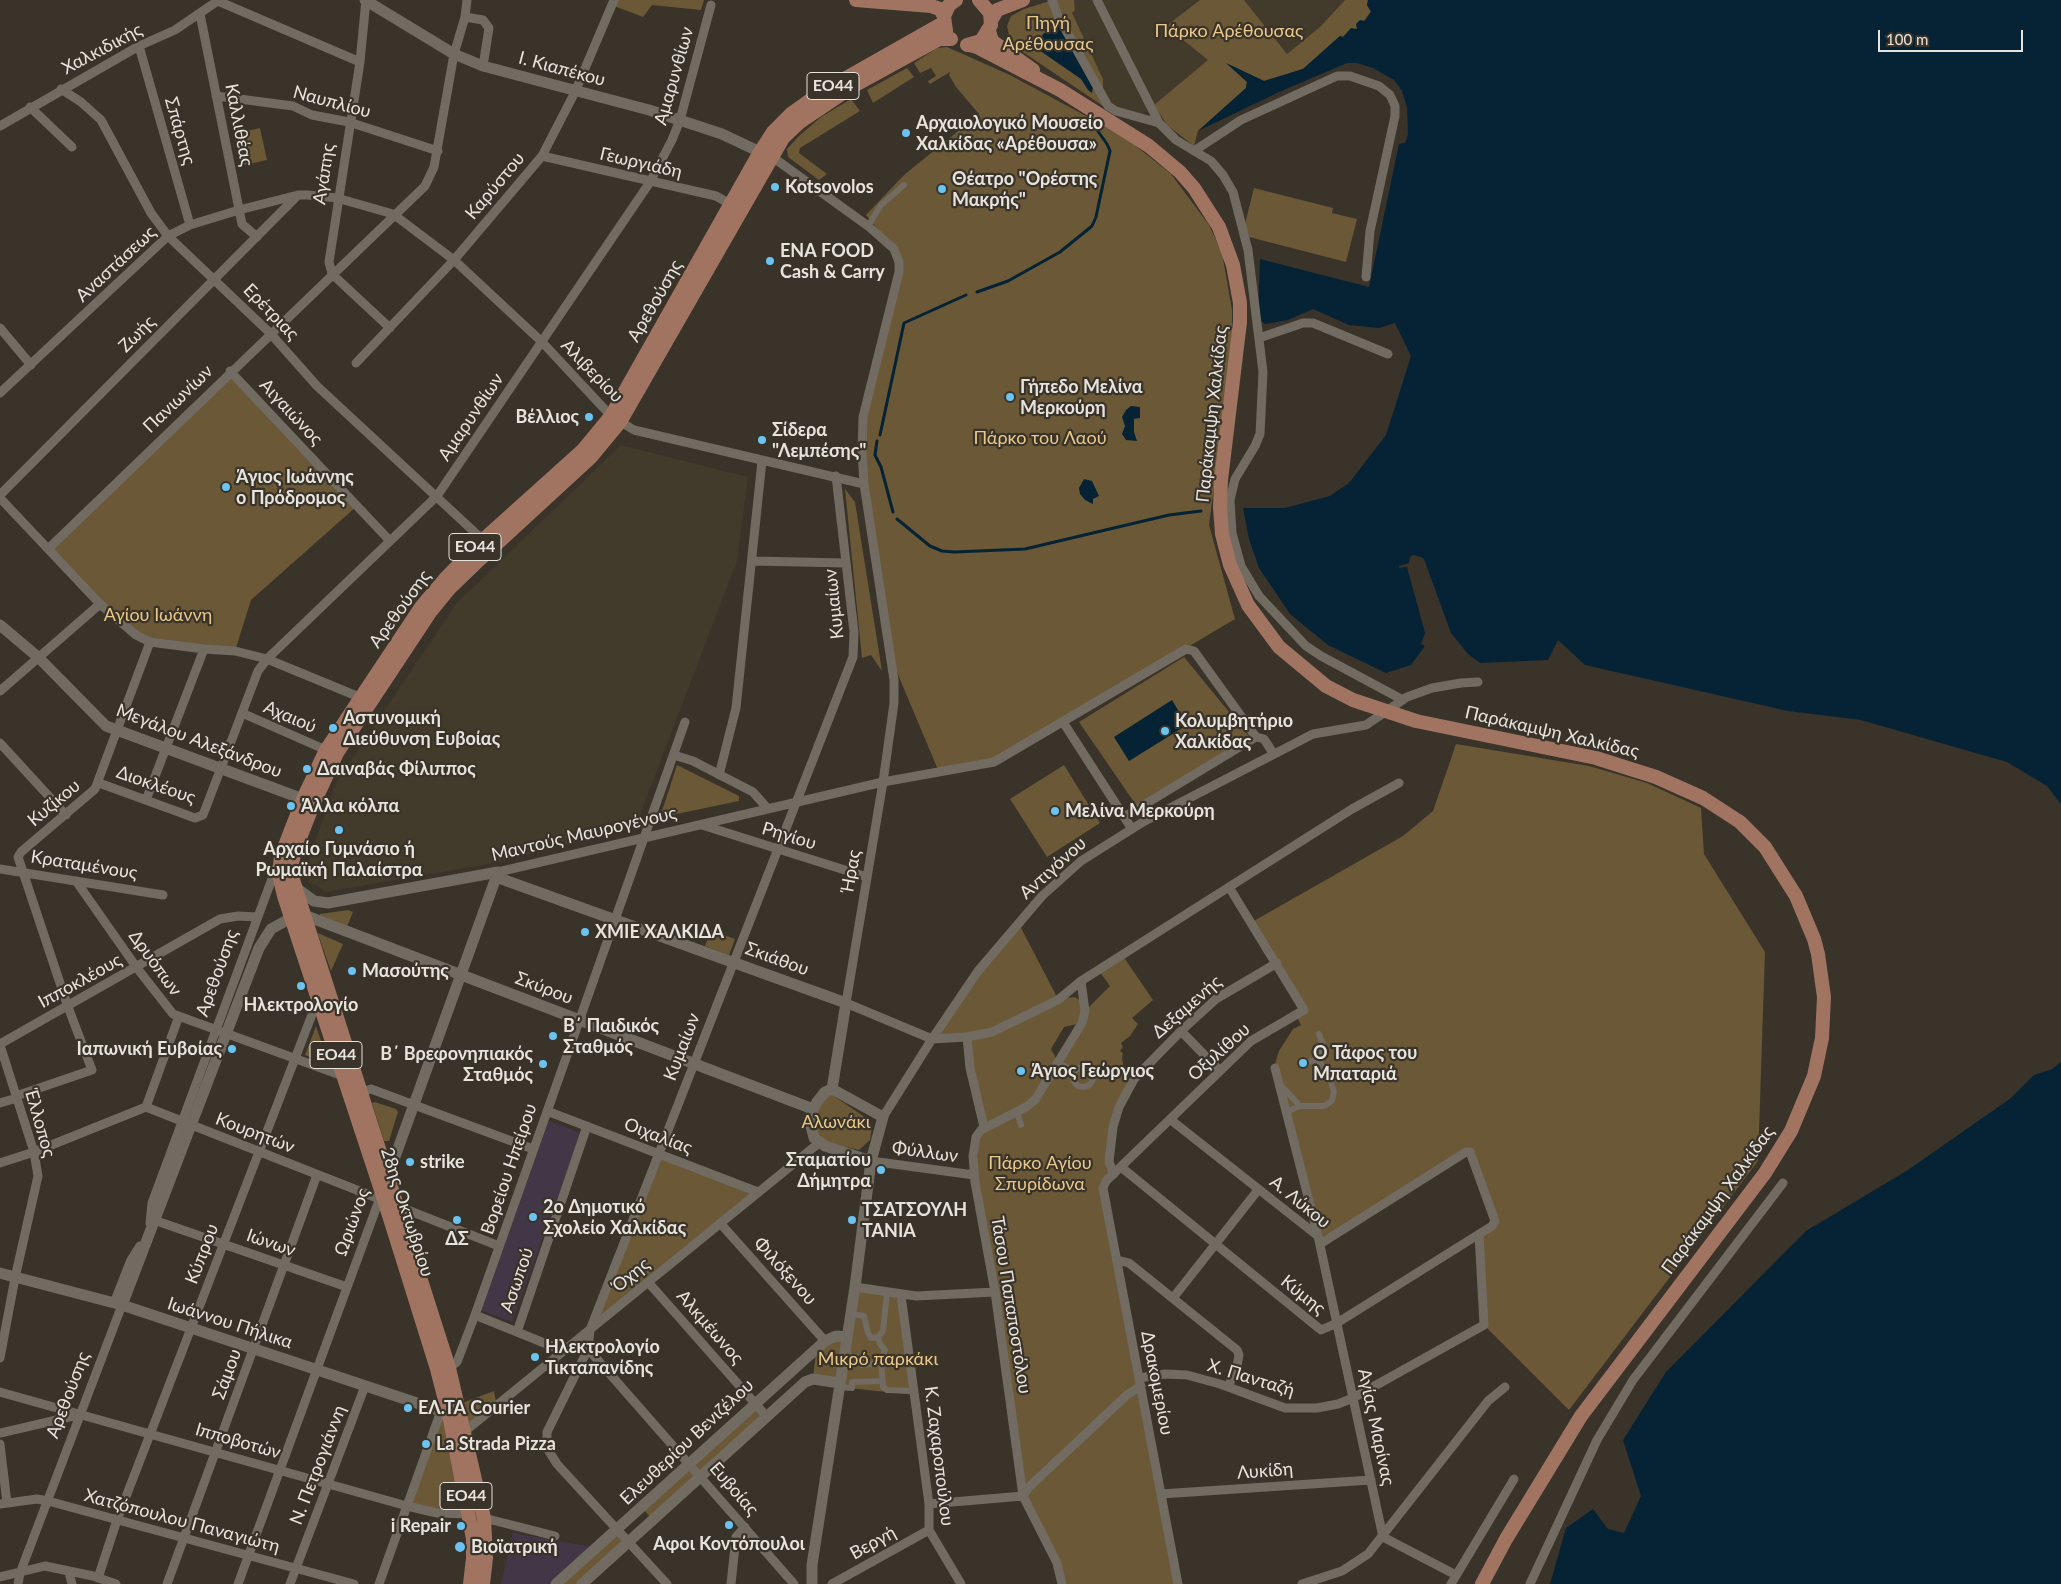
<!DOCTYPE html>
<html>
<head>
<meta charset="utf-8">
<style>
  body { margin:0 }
  #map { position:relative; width:2061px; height:1584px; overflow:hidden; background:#39332a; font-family:Lato,sans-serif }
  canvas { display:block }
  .scale { position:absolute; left:1878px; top:30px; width:145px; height:22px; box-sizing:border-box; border:2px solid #e7e3dd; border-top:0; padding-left:6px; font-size:15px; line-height:18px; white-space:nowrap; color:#e7e3dd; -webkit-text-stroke:4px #39332a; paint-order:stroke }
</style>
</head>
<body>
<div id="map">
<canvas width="2061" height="1584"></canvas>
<div class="scale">100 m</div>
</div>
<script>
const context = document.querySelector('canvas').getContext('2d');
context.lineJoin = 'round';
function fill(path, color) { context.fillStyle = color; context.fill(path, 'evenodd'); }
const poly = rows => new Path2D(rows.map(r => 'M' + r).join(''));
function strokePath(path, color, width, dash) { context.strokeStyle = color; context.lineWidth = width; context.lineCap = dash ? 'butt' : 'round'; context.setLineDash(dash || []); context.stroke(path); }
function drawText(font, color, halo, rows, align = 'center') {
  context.font = font + ' Lato,sans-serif'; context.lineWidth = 4.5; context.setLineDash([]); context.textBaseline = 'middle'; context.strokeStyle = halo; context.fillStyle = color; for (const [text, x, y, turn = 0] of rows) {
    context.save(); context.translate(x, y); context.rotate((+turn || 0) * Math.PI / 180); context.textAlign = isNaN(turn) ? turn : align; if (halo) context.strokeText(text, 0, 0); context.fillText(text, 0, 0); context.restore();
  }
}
fill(poly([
  [1074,0,1200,0,1166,26,1209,60,1137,119,1103,106,1072,12],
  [1244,0,1345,0,1320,27,1287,54],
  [621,445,748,477,737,561,635,828,495,863,326,892,309,882,306,867,336,783,456,604]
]), '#423a2a');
fill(poly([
  [549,1121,581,1133,512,1322,481,1310],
  [513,1532,518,1534,593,1547,552,1584,501,1584]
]), '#423747');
fill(poly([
  [616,0,704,0,701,10,652,5,643,17,614,6],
  [1053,0,1074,0,1075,10,1072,13,1103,79,1103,106,1011,44,1007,26,1011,16,1024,9],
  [1200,0,1244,0,1287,54,1320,27,1345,0,1368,0,1367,5,1371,11,1358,29,1343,37,1340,36,1303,69,1264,81,1228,64,1247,82,1246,88,1198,131,1194,146,1167,125,1154,105,1208,60,1166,26],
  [947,47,1010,75,1099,123,1136,146,1171,174,1209,225,1222,253,1232,310,1232,346,1209,525,1235,619,994,762,939,772,891,658,864,484,863,417,899,272,894,249,866,215,904,175,979,114,956,87,949,75,950,72,930,84,928,81,936,76,931,68,920,73,914,63,937,48],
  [907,68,914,77,873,103,867,90],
  [851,99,860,111,800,148,799,153,827,174,819,180,788,157,787,149,799,136,821,117],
  [260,128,267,160,241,166,234,134],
  [1254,188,1333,208,1332,213,1357,219,1346,262,1249,237,1245,224],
  [230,371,357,506,251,600,235,651,204,649,136,635,48,549],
  [845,489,855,502,882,671,871,655,862,658],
  [1184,657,1252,740,1136,805,1079,722],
  [1456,744,1589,766,1647,783,1701,808,1704,854,1765,952,1758,1161,1569,1410,1484,1325,1479,1234,1492,1226,1469,1152,1320,1244,1275,1064,1279,1051,1293,1029,1301,1025,1296,1015,1304,1010,1252,922,1403,836,1433,811],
  [677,765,739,796,739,801,662,817,661,814],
  [1064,765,1100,823,1047,857,1010,799],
  [348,910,353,912,347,927,320,917,320,914],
  [1018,922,1058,999,1075,997,1082,1002,1085,1011,1110,986,1099,971,1123,956,1153,1000,1132,1018,1138,1024,1130,1036,1121,1043,1123,1047,1120,1051,1123,1053,1122,1059,1129,1088,1123,1098,1109,1162,1114,1174,1106,1181,1178,1584,1062,1584,1023,1496,974,1175,981,1130,967,1037,932,1039],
  [1081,1023,1058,1062,1051,1049,1064,1027],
  [711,930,735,939,729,955,705,946],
  [318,933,343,944,331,971,318,934],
  [316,1026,329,1065,305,1055],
  [831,1094,869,1120,872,1126,870,1140,859,1150,826,1142,814,1131,817,1105],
  [375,1102,396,1109,398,1112,389,1141,384,1141,372,1103],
  [658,1154,758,1192,590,1330],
  [855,1287,901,1295,915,1395,839,1387,813,1379,816,1349,847,1336],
  [494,1391,496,1402,464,1433,486,1558,469,1514,407,1506,441,1411],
  [755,1403,767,1417,653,1520,642,1508],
  [618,1529,629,1542,582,1584,556,1584]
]), '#6a5836');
fill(poly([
  [1368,0,2061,0,2061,804,2047,786,2007,762,1861,720,1788,711,1585,665,1558,640,1548,660,1480,663,1468,654,1451,633,1424,559,1421,557,1413,555,1410,557,1409,563,1399,566,1399,568,1407,567,1425,633,1421,644,1425,646,1411,665,1386,673,1328,645,1290,614,1259,568,1249,539,1243,508,1285,508,1330,496,1349,483,1386,435,1411,356,1395,323,1379,328,1349,325,1313,309,1288,320,1265,324,1258,319,1260,259,1369,287,1399,144,1405,143,1408,134,1407,107,1402,91,1394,80,1373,68,1357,63,1347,63,1279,92,1198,131,1246,88,1247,82,1226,63,1264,81,1303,69,1340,36,1343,37,1351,28,1357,29,1356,24,1360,20,1365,21,1371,12,1367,5],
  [1057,25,1061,25,1093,87,1092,93,1088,90,1081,79,1039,50,1038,45,1043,34],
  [1131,406,1140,407,1140,418,1134,419,1134,432,1137,441,1126,440,1122,434,1125,426,1122,417,1126,410],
  [1084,479,1092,481,1099,496,1093,499,1093,504,1085,500,1080,494,1079,488],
  [1172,700,1187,725,1129,761,1114,737],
  [2061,1062,2061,1584,1550,1584,1566,1528,1593,1509,1608,1529,1624,1533,1641,1496,1623,1440,1666,1372,1806,1231,1908,1170,2011,1098,2034,1075,2052,1069]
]), '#052335');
strokePath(poly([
  [977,292,1008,281,1060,252,1092,226,1096,217,1110,151,1107,144,1090,120],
  [880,435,904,323,966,295],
  [877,441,875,455,881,467,893,512],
  [897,519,930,546,942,551,954,552,1025,549,1169,515,1201,511]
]), '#052335', 3);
strokePath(poly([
  [868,226,881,205,904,185],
  [1319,1034,1323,1045,1320,1063],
  [1058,1063,1074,1071],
  '1073 1077a10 10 0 1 1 20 0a10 10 0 1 1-20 0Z',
  [1279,1083,1300,1106],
  [1017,1112,1021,1125],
  [1286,1112,1300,1106,1324,1106,1332,1101,1334,1092,1329,1075,1318,1059,1308,1062],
  [851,1314,864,1316,868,1333,871,1338,878,1337,883,1331,887,1293],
  [878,1337,880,1344,885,1350,881,1359,883,1387,887,1390,915,1391],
  [844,1355,862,1358,862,1365,910,1359],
  [839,1387,852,1388,852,1382,882,1381]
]), '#716b61', 6);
strokePath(poly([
  [366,0,360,62,329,262,332,274,390,328],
  [1052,0,1058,16,1108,106,1116,111,1159,123],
  [1097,0,1159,123,1176,140,1211,161,1223,175,1233,192,1248,250,1263,372,1260,434,1255,446,1235,479,1230,500,1232,533,1241,566,1259,596,1306,646,1321,656,1403,700],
  [218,1,360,62],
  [200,14,242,224,257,237],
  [465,17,467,0],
  [139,46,190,225],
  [61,89,81,102,101,120,151,213,168,236,270,333,317,386,483,540],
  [216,96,293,106,312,115,349,122,438,151],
  [30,107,72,147],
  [0,126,139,46,175,30,219,0],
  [1194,151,1241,120,1337,76,1350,76,1379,86,1390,95,1395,106,1395,116,1370,231,1366,277],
  [542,156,716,196,732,205],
  [771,156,868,226,894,249,899,262,899,272,863,417,862,452,864,484,894,680,894,703,883,782,846,1003,932,1039,967,1037,992,1032,1058,1000,1081,981,1229,887,1352,809,1399,783],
  [0,328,31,365],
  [1259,338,1303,323,1313,323,1388,354],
  [356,363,454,260,542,156,575,92,614,0],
  [230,371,390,541],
  [0,393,168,236,190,225,239,210,298,195,308,195,337,198,393,214,454,260,542,342,611,416,634,430,864,484],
  [0,495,298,195],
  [0,498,100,604,136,635,150,642,204,649,235,651,267,659,364,699],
  [48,549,425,186,434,167,454,54,465,17,483,20,489,28,483,66],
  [752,561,846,563],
  [0,691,100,604],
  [242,713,326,750],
  [1063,722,1132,829],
  [0,743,66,815],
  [674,755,693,761,753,792,768,809],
  [719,775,736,708,762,461],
  [99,783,195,818,203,815,258,671,267,659,437,496,650,182,672,140,680,120,711,5],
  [146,800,204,649],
  [1124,817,1256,737],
  [702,825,867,877],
  [0,869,163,895],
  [498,872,883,782,994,762,1186,649,1194,651,1256,737,1264,739,1273,753],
  [76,881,137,968,173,1014,343,1076],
  [1181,1031,1220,1071],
  [967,1037,970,1068,984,1127],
  [0,1044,220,919,238,916,258,917],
  [0,1045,34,1152,38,1176,15,1278,0,1358],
  [1275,1068,1318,1236],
  [361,1092,371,1089,533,1149],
  [16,1096,92,1070,68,1007,18,857,21,852,95,789,150,642],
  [0,1103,17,1098],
  [146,1107,179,1016],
  [547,1111,758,1192],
  [883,1117,932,1039,978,971,1042,896,1081,861,1143,822,1313,734,1366,725,1407,697,1432,688,1461,683,1478,682],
  [1171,1120,1318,1236,1383,1537,1456,1575],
  [871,1161,974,1175],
  [0,1163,34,1152,146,1107,499,1246],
  [1121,1167,1321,1330,1337,1323,1492,1226,1495,1221,1470,1152,1466,1152,1320,1244],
  [1114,1174,1109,1162,1113,1127,1119,1107,1134,1079,1181,1031,1216,999,1277,963],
  [151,1219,347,1287],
  [150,1223,152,1203,276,868],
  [720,1223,825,1341],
  [1117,1260,1129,1263,1237,1350,1239,1355,1237,1366,1228,1387],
  [648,1282,767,1417],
  [855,1287,916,1296,995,1292],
  [901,1295,929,1504,929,1530,961,1584],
  [1173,1298,1258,1190],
  [114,1303,131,1260,140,1246],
  [475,1315,564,1351],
  [517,1332,587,1126],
  [588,1349,794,1584],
  [449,1368,457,1362,475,1315,685,722],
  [1139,1378,1165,1374,1187,1375,1220,1384,1285,1408,1317,1408,1338,1404,1353,1398,1484,1325,1479,1234],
  [0,1392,407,1506,437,1513,469,1514],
  [464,1432,819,1143],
  [0,1433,78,1415],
  [0,1444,7,1503],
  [1161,1494,1371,1480],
  [0,1504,37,1499,48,1501,354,1584],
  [929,1504,1023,1496,1029,1487,1127,1395,1141,1386],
  [484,1518,555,1536],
  [69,1572,72,1584],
  [0,1577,45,1566,93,1576,116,1584],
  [98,1578,117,1520,318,999],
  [18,1584,20,1573,122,1305],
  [167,1584,317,1175],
  [238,1584,381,1195],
  [290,1584,365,1386],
  [379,1584,441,1411],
  [667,1584,557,1464,547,1448,547,1432,588,1349,590,1330,853,657,854,632,836,476],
  [731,1584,736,1537,745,1527],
  [832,1584,929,1530],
  [1062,1584,1057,1563,1023,1496,995,1292,975,1182,973,1156,976,1137,981,1130,1026,1107,1035,1100,1082,1023,1085,1011,1081,981],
  [1178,1584,1103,1188,1106,1181,1251,1041,1304,1010,1229,887],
  [1302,1584,1342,1571,1368,1554,1488,1401,1505,1387],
  [1451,1584,1514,1479],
  [1530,1584,1597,1440,1633,1380,1783,1183]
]), '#716b61', 9);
strokePath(poly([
  [365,0,454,54,483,66,649,110,722,134,760,152],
  [0,625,39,658,106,726,303,799],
  [496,877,846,1003,832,1089],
  [295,887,314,901,328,903,498,872],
  [387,1179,498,872],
  [0,1273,122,1305,441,1411,447,1409],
  [122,1305,259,948,271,929,291,918,304,915,813,1109],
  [556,1584,825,1341,836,1336,847,1337],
  [582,1584,805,1382,813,1379,840,1383],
  [812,1584,812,1565,855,1287,871,1161,883,1117,832,1089,825,1092,817,1102,811,1114,811,1126,814,1138,825,1146,871,1161]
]), '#716b61', 11);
strokePath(poly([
  [856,0,931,6,940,9,944,16],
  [992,19,997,10,1023,0],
  [946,31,944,16,949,5,956,0],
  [989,31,992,41,1033,70],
  [967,45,981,41,991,25,990,13,979,0],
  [969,45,977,47,1060,90,1149,146,1180,172,1194,188,1219,227,1233,265,1240,303,1240,322,1221,480,1220,507,1222,534,1230,565,1248,605,1279,647,1326,686,1353,700,1416,721,1596,758,1656,777,1703,798,1740,822,1765,847,1796,896,1814,939,1818,954,1824,997,1822,1038,1814,1076,1791,1131,1765,1173,1581,1416,1506,1539,1482,1584],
  [470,1584,473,1558,473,1539,450,1420,437,1369,382,1193,284,896,279,875,281,856,303,799,326,750,421,607,445,579,483,540,583,450,611,416,760,152,773,132,791,114,823,91,943,23],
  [483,1584,486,1558,484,1518,449,1368,299,899,291,873,294,853,313,805,337,753,431,611,449,589,479,560,591,457,620,422,783,138,800,122,855,85,939,39,951,39]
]), '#a17462', 14);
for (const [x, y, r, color] of [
  [906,133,5,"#6ac3f1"],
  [775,187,5,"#6ac3f1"],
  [942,189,5,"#6ac3f1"],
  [770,261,5,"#6ac3f1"],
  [1010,397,5,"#6ac3f1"],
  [589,417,5,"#6ac3f1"],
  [762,440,5,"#6ac3f1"],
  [226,487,5,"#6ac3f1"],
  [333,728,5,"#6ac3f1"],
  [1165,731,5,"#6ac3f1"],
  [307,769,5,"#6ac3f1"],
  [291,806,5,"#6ac3f1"],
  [1055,811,5,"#6ac3f1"],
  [339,830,5,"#6ac3f1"],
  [585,932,5,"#6ac3f1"],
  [352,971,5,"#6ac3f1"],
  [301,986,5,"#6ac3f1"],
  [553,1036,5,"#6ac3f1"],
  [232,1049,5,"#6ac3f1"],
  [1303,1063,5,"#6ac3f1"],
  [543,1064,5,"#6ac3f1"],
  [1021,1071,5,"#6ac3f1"],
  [410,1162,5,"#6ac3f1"],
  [881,1170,5,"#6ac3f1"],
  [533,1217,5,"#6ac3f1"],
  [457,1220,5,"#6ac3f1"],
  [852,1220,5,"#6ac3f1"],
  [535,1357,5,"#6ac3f1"],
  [408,1408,5,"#6ac3f1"],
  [426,1444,5,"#6ac3f1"],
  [729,1525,5,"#6ac3f1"],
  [461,1526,5,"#6ac3f1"],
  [460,1547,6,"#6ac3f1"]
]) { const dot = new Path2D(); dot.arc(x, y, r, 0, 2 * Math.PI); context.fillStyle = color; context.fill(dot); strokePath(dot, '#39332a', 2); }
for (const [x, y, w] of [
  [833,86,52],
  [475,547,52],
  [336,1055,52],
  [466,1496,52]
]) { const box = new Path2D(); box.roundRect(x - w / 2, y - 13.5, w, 27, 4); context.fillStyle = '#39332a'; context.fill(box); strokePath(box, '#e7e3dd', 1); }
drawText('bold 16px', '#e7e3dd', null, [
  ["ΕΟ44",833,86],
  ["ΕΟ44",475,547],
  ["ΕΟ44",336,1055],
  ["ΕΟ44",466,1496]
]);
drawText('18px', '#eac888', '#39332a', [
  ["Πηγή",1048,23],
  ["Αρέθουσας",1048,44],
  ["Πάρκο Αρέθουσας",1229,31],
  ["Πάρκο του Λαού",1040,438],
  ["Αγίου Ιωάννη",158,615],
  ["Αλωνάκι",836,1122],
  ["Πάρκο Αγίου",1040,1163],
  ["Σπυρίδωνα",1040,1184],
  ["Μικρό παρκάκι",878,1359]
]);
drawText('18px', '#e7e3dd', '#39332a', [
  ["Χαλκιδικής",102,49,-28],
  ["Ι. Κιαπέκου",562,69,15],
  ["Αμαρυνθίων",674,76,-74],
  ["Ναυπλίου",332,102,15],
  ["Καλλιθέας",239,125,79],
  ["Σπάρτης",180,131,74],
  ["Γεωργιάδη",641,163,13],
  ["Αγάπης",324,174,-81],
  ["Καρύστου",495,186,-50],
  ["Αναστάσεως",116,264,-43],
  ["Αρεθούσης",655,301,-60],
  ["Ερέτριας",271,312,46],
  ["Ζωής",137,334,-45],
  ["Αλιβερίου",592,371,46],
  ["Πανιωνίων",178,399,-44],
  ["Αιγαιώνος",291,412,47],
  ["Παράκαμψη Χαλκίδας",1212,414,-84],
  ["Αμαρυνθίων",471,417,-56],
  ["Κυμαίων",834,604,-96],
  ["Αρεθούσης",400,609,-54],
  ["Αχαιού",290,717,23],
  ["Παράκαμψη Χαλκίδας",1552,732,13],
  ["Μεγάλου Αλεξάνδρου",199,741,21],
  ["Διοκλέους",156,785,19],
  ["Κυζίκου",54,803,-40],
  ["Μαντούς Μαυρογένους",584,834,-13],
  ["Ρηγίου",789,836,17],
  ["Κραταμένους",84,865,9],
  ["Αντιγόνου",1053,868,-42],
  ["Ήρας",851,871,-80],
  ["Σκιάθου",777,959,20],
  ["Δρυόπων",155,963,54],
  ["Αρεθούσης",217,973,-70],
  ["Ιπποκλέους",80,981,-29],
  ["Σκύρου",544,988,21],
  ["Δεξαμενής",1187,1007,-41],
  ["Κυμαίων",682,1047,-69],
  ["Οξυλίθου",1219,1052,-42],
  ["Έλλοπος",40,1123,74],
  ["Κουρητών",255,1133,21],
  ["Οιχαλίας",658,1136,21],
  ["Φύλλων",925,1152,8],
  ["Βορείου Ηπείρου",509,1169,-71],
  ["Παράκαμψη Χαλκίδας",1718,1200,-54],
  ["Α. Λύκου",1300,1202,39],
  ["28ης Οκτωβρίου",407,1212,72],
  ["Ωριώνος",352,1222,-70],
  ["Ιώνων",271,1243,19],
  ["Κύπρου",202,1254,-69],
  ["Φιλόξενου",785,1271,48],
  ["Όχης",631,1275,-39],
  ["Ασωπού",517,1280,-71],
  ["Κύμης",1303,1295,39],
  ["Τάσου Παπαποστόλου",1011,1305,81],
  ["Ιωάννου Πήλικα",230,1323,18],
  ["Αλκμέωνος",710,1327,49],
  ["Σάμου",227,1374,-70],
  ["Χ. Πανταζή",1251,1378,17],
  ["Δρακομερίου",1157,1383,79],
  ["Αρεθούσης",68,1395,-69],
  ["Αγίας Μαρίνας",1376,1427,78],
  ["Ιπποβοτών",238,1441,16],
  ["Ελευθερίου Βενιζέλου",687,1442,-43],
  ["Κ. Ζαχαροπούλου",939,1456,83],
  ["Ν. Πετρογιάννη",318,1465,-69],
  ["Λυκίδη",1265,1471,-4],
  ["Ευβοίας",734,1489,49],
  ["Χατζόπουλου Παναγιώτη",182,1521,15],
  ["Βεργή",873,1543,-29]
]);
drawText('bold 18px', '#e7e3dd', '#39332a', [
  ["Αρχαιολογικό Μουσείο",916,123],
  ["Χαλκίδας «Αρέθουσα»",916,144],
  ["Θέατρο \"Ορέστης",952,179],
  ["Μακρής\"",952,200],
  ["Kotsovolos",785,187],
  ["ENA FOOD",780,251],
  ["Cash & Carry",780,272],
  ["Γήπεδο Μελίνα",1020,387],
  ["Μερκούρη",1020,408],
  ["Βέλλιος",579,417,"right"],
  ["Σίδερα",772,430],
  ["\"Λεμπέσης\"",772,451],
  ["Άγιος Ιωάννης",236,477],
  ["ο Πρόδρομος",236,498],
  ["Αστυνομική",343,718],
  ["Διεύθυνση Ευβοίας",343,739],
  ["Κολυμβητήριο",1175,721],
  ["Χαλκίδας",1175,742],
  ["Δαιναβάς Φίλιππος",317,769],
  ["Άλλα κόλπα",301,806],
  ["Μελίνα Μερκούρη",1065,811],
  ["Αρχαίο Γυμνάσιο ή",339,849,"center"],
  ["Ρωμαϊκή Παλαίστρα",339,870,"center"],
  ["ΧΜΙΕ ΧΑΛΚΙΔΑ",595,932],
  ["Μασούτης",362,971],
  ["Ηλεκτρολογίο",301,1005,"center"],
  ["Β΄ Παιδικός",563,1026],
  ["Σταθμός",563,1047],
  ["Ιαπωνική Ευβοίας",222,1049,"right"],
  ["Ο Τάφος του",1313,1053],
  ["Μπαταριά",1313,1074],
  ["Β΄ Βρεφονηπιακός",533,1054,"right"],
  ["Σταθμός",533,1075,"right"],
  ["Άγιος Γεώργιος",1031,1071],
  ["Σταματίου",871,1160,"right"],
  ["Δήμητρα",871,1181,"right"],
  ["strike",420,1162],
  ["2ο Δημοτικό",543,1207],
  ["Σχολείο Χαλκίδας",543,1228],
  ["ΤΣΑΤΣΟΥΛΗ",862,1210],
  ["ΤΑΝΙΑ",862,1231],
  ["ΔΣ",457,1239,"center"],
  ["Ηλεκτρολογίο",545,1347],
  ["Τικταπανίδης",545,1368],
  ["ΕΛ.ΤΑ Courier",418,1408],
  ["La Strada Pizza",436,1444],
  ["i Repair",451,1526,"right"],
  ["Αφοι Κοντόπουλοι",729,1544,"center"],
  ["Βιοϊατρική",471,1547]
], 'left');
</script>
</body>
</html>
